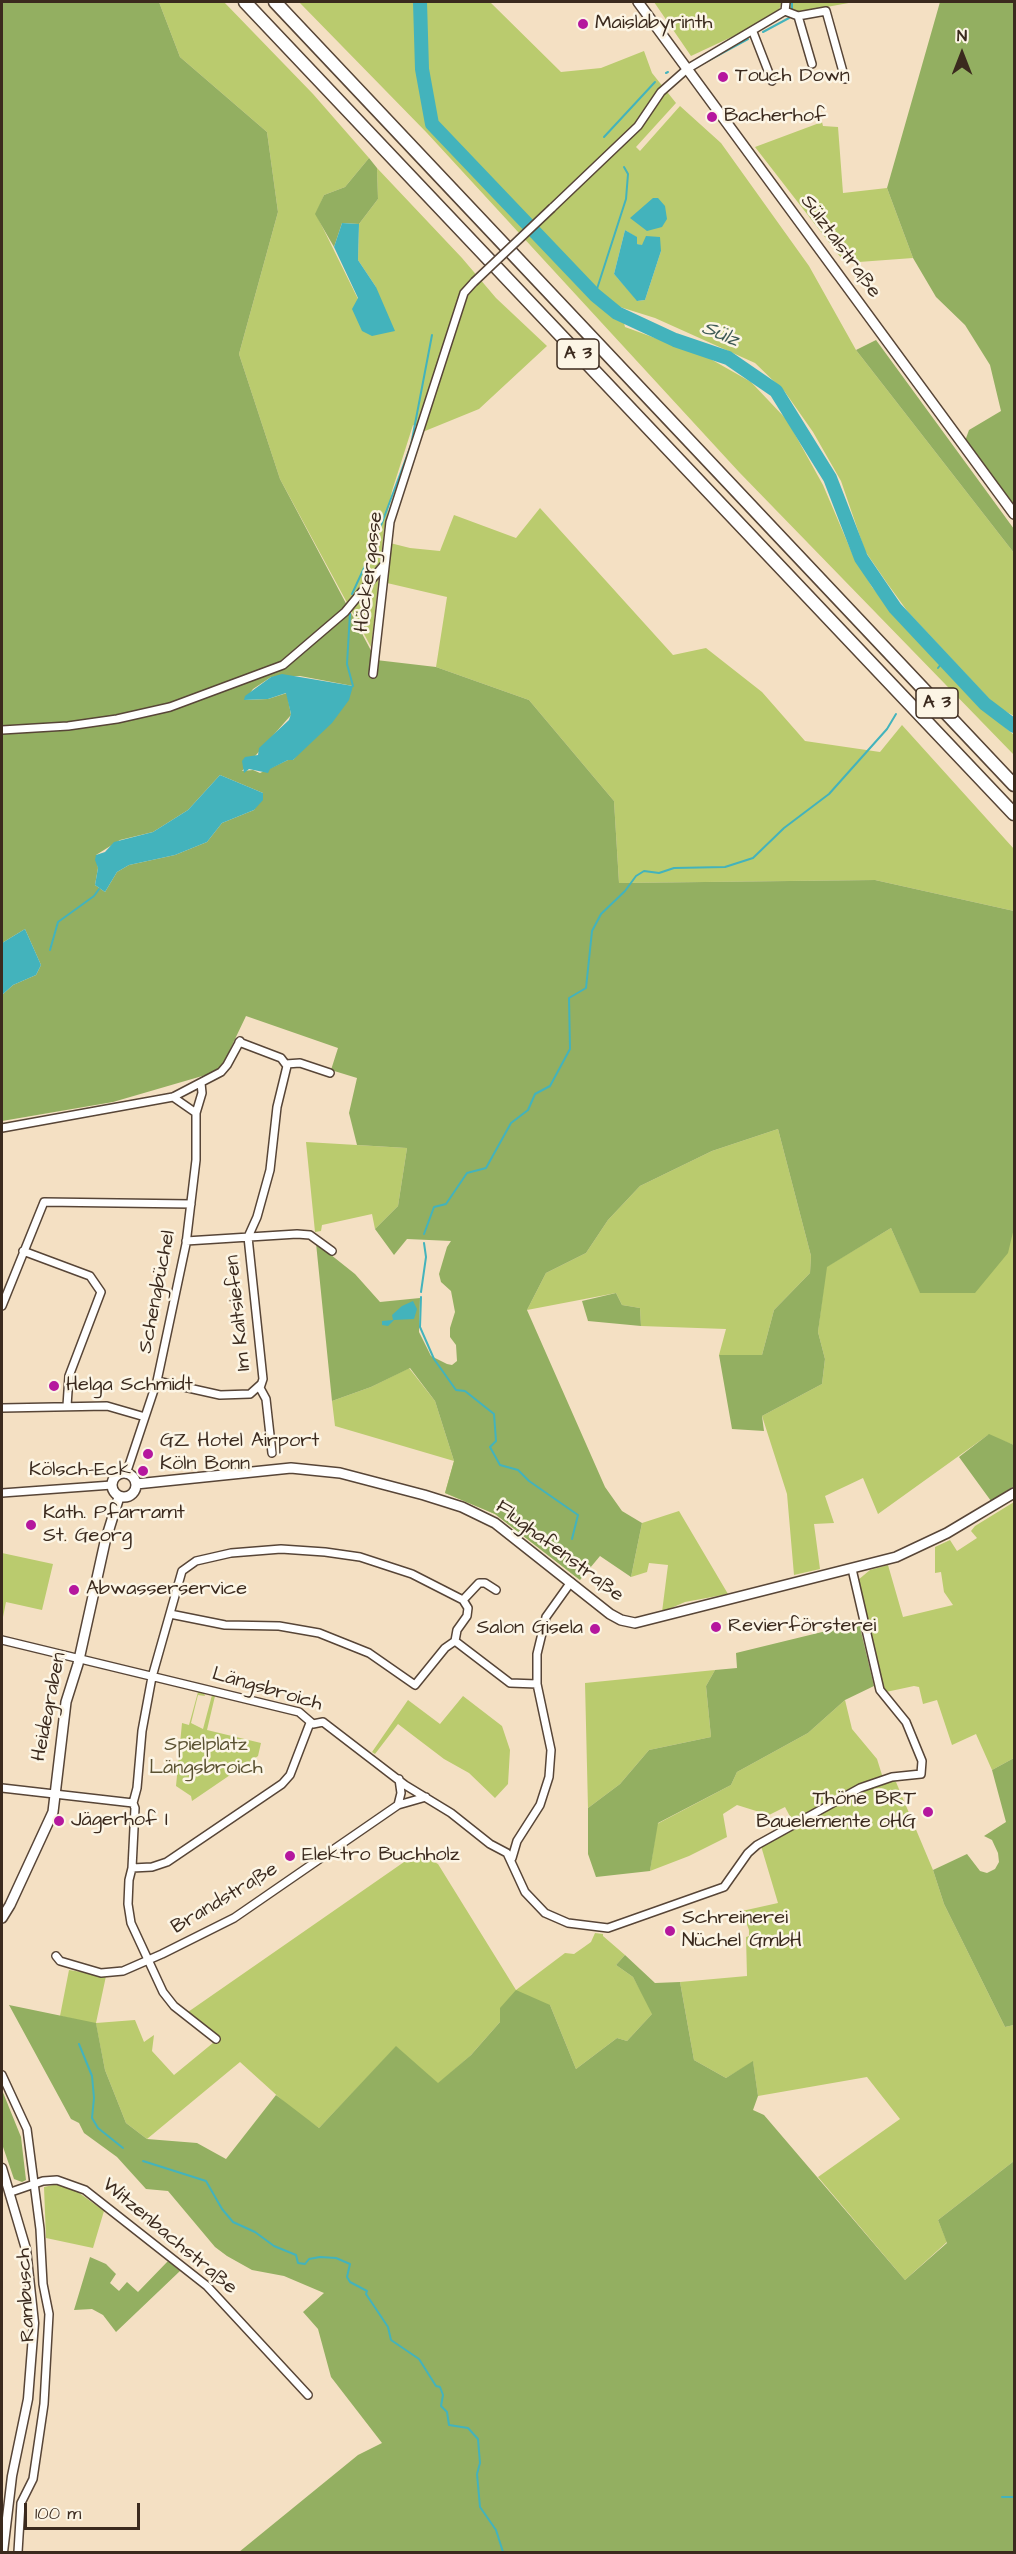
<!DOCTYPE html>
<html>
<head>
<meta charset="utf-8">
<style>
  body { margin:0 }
  #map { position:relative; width:1016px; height:2554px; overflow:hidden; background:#f4e0c3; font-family:"Architects Daughter",sans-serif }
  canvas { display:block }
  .frame { position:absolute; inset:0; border:3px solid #3b2a1e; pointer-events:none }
  .north { position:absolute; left:932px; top:24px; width:60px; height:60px; -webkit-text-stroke:4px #fcf5e5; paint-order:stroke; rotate:0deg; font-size:16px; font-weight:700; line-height:24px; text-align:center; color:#3b2a1e }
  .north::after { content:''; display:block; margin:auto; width:21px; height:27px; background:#3b2a1e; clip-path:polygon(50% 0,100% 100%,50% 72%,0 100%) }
  .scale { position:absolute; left:24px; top:2503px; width:116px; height:27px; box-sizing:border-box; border:3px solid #3b2a1e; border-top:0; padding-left:8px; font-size:18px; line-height:21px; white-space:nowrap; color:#3b2a1e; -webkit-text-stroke:4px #fcf5e5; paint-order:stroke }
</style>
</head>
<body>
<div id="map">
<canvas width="1016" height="2554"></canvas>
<div class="frame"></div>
<div class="north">N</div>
<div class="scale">100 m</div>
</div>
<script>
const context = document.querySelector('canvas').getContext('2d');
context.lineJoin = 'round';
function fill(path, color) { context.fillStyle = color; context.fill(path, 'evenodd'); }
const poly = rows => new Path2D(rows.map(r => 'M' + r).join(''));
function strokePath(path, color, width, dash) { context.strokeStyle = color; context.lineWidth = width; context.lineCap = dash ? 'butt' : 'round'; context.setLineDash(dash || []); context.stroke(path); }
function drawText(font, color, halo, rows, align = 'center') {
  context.font = font + ' "Architects Daughter",sans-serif'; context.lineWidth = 5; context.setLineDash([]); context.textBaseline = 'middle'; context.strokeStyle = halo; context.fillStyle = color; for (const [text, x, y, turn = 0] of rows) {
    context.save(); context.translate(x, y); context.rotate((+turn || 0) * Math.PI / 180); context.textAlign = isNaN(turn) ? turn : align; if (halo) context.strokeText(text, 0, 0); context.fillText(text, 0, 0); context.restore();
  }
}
fill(poly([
  [159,2,224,2,313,94,369,158,345,187,324,195,316,214,358,299,376,287,358,260,359,224,378,199,377,168,462,258,496,298,547,346,479,409,425,431,413,425,392,491,384,530,371,647,280,479,239,354,278,212,267,132,180,57],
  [299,2,490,2,561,72,601,68,644,51,652,73,676,103,636,147,640,151,680,106,721,143,809,266,856,350,1014,553,1014,716,996,706,908,612,887,583,865,551,841,481,813,432,785,392,755,363,655,318,620,307,625,327,707,357,751,382,787,420,823,485,852,553,872,587,909,632,982,708,1014,735,1014,755,739,472,427,133],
  [625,230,636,237,637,244,661,251,645,300,638,301,614,274],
  [654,2,782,2,778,12,770,19,691,56],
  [789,2,854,2,794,13,789,9],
  [822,122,823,126,838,127,843,193,887,188,913,258,845,263,755,147],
  [540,508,673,655,706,648,762,692,805,741,880,752,902,725,1014,849,1014,911,875,880,619,883,614,801,529,700,436,667,447,597,387,583,390,543,410,548,440,551,454,515,516,538],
  [778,1129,811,1256,810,1273,774,1310,762,1355,719,1355,726,1329,641,1326,640,1308,622,1305,616,1293,527,1310,546,1273,586,1253,608,1220,640,1186,712,1151],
  [306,1142,407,1148,398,1206,375,1229,372,1214,322,1225,321,1231,315,1232],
  [891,1228,920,1292,1014,1228,1014,1445,988,1435,878,1514,863,1478,825,1496,834,1523,814,1524,820,1569,794,1575,787,1494,762,1416,822,1384,825,1359,818,1332,826,1267],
  [409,1368,435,1401,454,1461,580,1580,495,1514,445,1493,454,1461,335,1426,332,1401,371,1387],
  [1014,1502,1014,1758,992,1770,976,1734,952,1745,937,1700,923,1704,919,1687,914,1686,886,1692,882,1683,858,1580,870,1570,888,1565,903,1617,953,1605,944,1592,941,1572,935,1573,935,1547,950,1540,957,1551,977,1538,971,1531,975,1526],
  [679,1511,728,1594,685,1602,662,1612,668,1565,649,1563,647,1572,631,1577,642,1523],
  [2,1553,53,1564,42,1610,6,1602,2,1622],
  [715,1670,706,1686,711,1737,649,1750,620,1784,588,1808,585,1683],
  [198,1692,204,1693,205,1696,198,1695,191,1723,203,1729,212,1695,215,1696,207,1730,261,1743,258,1756,192,1801,191,1796,176,1786,182,1723,189,1725],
  [463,1696,502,1726,510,1750,508,1784,495,1798,469,1773,444,1759,398,1724,375,1754,372,1752,408,1700,440,1724],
  [845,1700,852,1729,877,1759,882,1775,896,1782,933,1870,944,1904,1005,2027,1014,2025,1014,2161,938,2220,947,2242,905,2280,818,2177,900,2119,867,2077,758,2096,753,2062,726,2078,694,2060,680,1982,747,1976,746,1937,749,1936,749,1930,742,1911,778,1903,761,1846,794,1824,785,1807,769,1815,737,1805,723,1814,727,1837,689,1856,650,1871,657,1824,731,1785,737,1772,808,1733],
  [417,1853,438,1864,516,1990,565,1953,574,1954,584,1947,591,1942,595,1933,603,1934,603,1936,625,1955,616,1965,633,1977,653,2013,627,2041,617,2038,576,2069,550,2005,500,2022,471,2055,438,2084,396,2047,319,2128,293,2110,240,2062,147,2139,126,2123,105,2070,96,2024,60,2016,69,1970,106,1976,96,2023,135,2020,144,2042,154,2035,152,2051,174,2075,219,2038,188,2012],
  [58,2184,71,2187,104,2211,93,2248,46,2238,44,2187]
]), '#bacb6e');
fill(poly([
  [2,2,159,2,180,57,267,132,278,212,239,354,280,479,376,660,436,667,529,700,614,801,619,883,875,880,1014,911,1014,1228,1008,1253,975,1293,920,1293,891,1228,827,1267,818,1332,825,1359,822,1384,762,1416,764,1431,732,1429,719,1355,762,1355,774,1310,810,1273,811,1256,778,1129,712,1151,640,1186,608,1220,586,1253,546,1273,527,1310,605,1487,622,1511,642,1523,631,1577,600,1556,580,1580,495,1514,445,1493,454,1461,435,1401,410,1368,371,1387,332,1401,316,1243,355,1274,380,1302,420,1298,419,1332,431,1356,447,1364,452,1365,457,1361,456,1345,450,1337,450,1328,455,1312,451,1291,441,1282,439,1274,447,1247,451,1241,407,1239,394,1255,375,1229,398,1206,407,1148,357,1145,349,1113,357,1078,331,1070,338,1048,246,1016,225,1060,216,1072,113,1102,2,1121,2,995,13,985,36,975,41,965,25,929,2,943],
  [300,676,353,686,293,760,288,760,260,773,253,770,242,771,291,715,287,693,268,699,245,700,253,689,271,677],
  [220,775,263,793,254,810,222,823,207,842,175,855,129,865,117,872,105,892,95,885,98,868,96,855,120,840,153,832,188,810],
  [940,2,1014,2,1014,506,965,441,969,430,1001,411,990,365,965,325,936,297,913,258,887,188],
  [369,158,377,168,378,199,359,224,342,223,334,247,315,214,324,195,345,187],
  [876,340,1014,529,1014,553,856,350],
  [616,1293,622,1305,640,1308,641,1326,588,1321,582,1301],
  [989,1434,1014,1445,1014,1486,991,1501,959,1457],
  [859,1623,874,1686,845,1700,808,1733,737,1772,731,1785,658,1823,650,1871,596,1877,588,1854,588,1808,620,1784,649,1750,711,1737,706,1686,715,1670,737,1668,736,1653],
  [1014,1758,1014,2025,1005,2027,944,1904,933,1870,967,1854,980,1871,987,1873,995,1869,999,1862,998,1853,992,1840,984,1836,1006,1822,992,1770],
  [625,1955,655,1983,680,1982,694,2060,726,2078,753,2061,758,2096,753,2110,764,2115,905,2280,947,2243,938,2220,1014,2161,1014,2552,239,2552,358,2455,382,2443,331,2377,318,2329,303,2312,324,2293,284,2276,252,2270,227,2256,215,2247,168,2191,146,2189,117,2157,84,2133,79,2123,71,2119,9,2005,96,2023,105,2070,126,2123,147,2139,197,2143,226,2159,276,2095,319,2128,396,2046,438,2083,471,2055,500,2022,500,2008,516,1990,550,2005,576,2069,617,2038,627,2041,652,2014,633,1977,616,1965],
  [2,2090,21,2137,26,2180,22,2182,14,2179,2,2144],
  [90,2257,106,2264,116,2274,110,2283,119,2291,127,2282,138,2292,168,2261,180,2271,116,2332,103,2315,92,2309,74,2310]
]), '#93af61');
fill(poly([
  [653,198,658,198,665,206,667,219,662,227,647,231,630,218],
  [342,223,359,224,358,260,376,287,395,331,372,336,362,331,352,309,358,298,334,247],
  [625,230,637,237,637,244,642,245,646,236,660,237,661,251,645,300,637,301,614,274],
  [282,674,353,686,349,700,332,723,293,760,288,760,270,769,268,773,249,769,244,773,242,761,245,757,258,755,259,748,289,720,291,714,286,693,268,699,244,700,245,696,271,677],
  [220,775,263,793,263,800,254,810,222,823,207,842,175,855,129,865,117,872,105,892,95,885,98,868,95,860,96,855,105,852,114,842,153,832,188,810],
  [25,929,41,965,36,975,13,985,2,995,2,943],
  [413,1301,417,1309,414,1319,394,1320,388,1326,382,1325,382,1321,393,1320,392,1315,402,1306]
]), '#43b3bc');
strokePath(poly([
  [792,2,792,9],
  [763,32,789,18],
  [702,64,748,39],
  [666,73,668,72],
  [604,137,655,82],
  [595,295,626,199,628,174,624,167],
  [352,594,370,555,411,445,432,335],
  [350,613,347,664,353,686],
  [938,668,944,660],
  [50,950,58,922,94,896,99,889],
  [424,1234,434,1207,446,1204,467,1173,486,1168,511,1123,528,1110,535,1094,550,1086,570,1049,569,998,586,988,592,931,601,914,625,891,636,876,644,871,659,873,674,868,725,867,753,858,784,828,829,794,887,729,896,714],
  [421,1292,426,1257,424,1243],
  [421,1297,420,1327,434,1359,456,1390,465,1391,494,1414,496,1441,490,1447,500,1465,518,1470,529,1481,578,1515,572,1539],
  [79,2044,92,2076,94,2098,92,2118,98,2128,123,2148],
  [143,2161,206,2181,222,2209,233,2222,255,2232,274,2246,296,2255,298,2263,305,2264,309,2259,320,2257,336,2258,350,2264,347,2277,350,2282,367,2291,366,2294,388,2327,391,2340,419,2359,436,2386,440,2387,443,2395,441,2406,447,2412,449,2425,468,2428,478,2439,480,2463,477,2474,480,2507,496,2530,503,2552],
  [1002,2497,1014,2497]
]), '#43b3bc', 2);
strokePath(poly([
  [420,2,422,69,432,124,595,295,617,313,675,340,728,358,776,391,830,478,861,558,895,608,985,704,1014,726]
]), '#43b3bc', 14);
const minor = poly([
  [785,11,798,16,826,11,845,79],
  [785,11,786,2],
  [798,16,812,64],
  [753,32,772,81],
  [552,208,638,126,661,92,687,69,785,11],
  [373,674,390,522,464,293,474,282],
  [2,730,68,726,117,719,170,707,283,665,345,612,383,566],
  [239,1042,281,1058,287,1066,277,1107,270,1170,257,1217,248,1237,263,1379,260,1388,266,1399,272,1453],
  [286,1064,300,1063,330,1073],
  [173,1097,196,1113],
  [2,1128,173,1097,221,1072,227,1065,240,1041],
  [186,1241,297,1234,310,1235,332,1251],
  [23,1251,90,1276,101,1292,69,1376,67,1406],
  [2,1306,44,1202,191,1204],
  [157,1381,220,1395,250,1394,260,1385],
  [2,1408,107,1406,145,1417],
  [126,1474,157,1381,186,1244,196,1160,196,1113,202,1093,201,1083],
  [2,1493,112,1485],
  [463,1600,479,1583,485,1583,496,1590],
  [170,1614,225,1625,279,1626,319,1633,369,1653,415,1685,445,1648,455,1641,457,1630,467,1616,468,1608,463,1600,412,1574,360,1557,325,1552,281,1549,231,1553,196,1561,182,1571,152,1677,142,1731,137,1788,133,1803,135,1808,132,1868,129,1880,128,1904,131,1923,163,1992,174,2006,216,2039],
  [2,1640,299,1712,313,1724,323,1722,405,1785,451,1813,490,1844,507,1853,525,1892,545,1913,568,1923,608,1928,724,1887,748,1853,757,1845,860,1788,892,1777,921,1774,922,1761,906,1722,880,1690,852,1569],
  [455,1641,510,1683,537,1684],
  [2,1788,133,1803],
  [398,1805,401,1793,399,1779],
  [512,1858,517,1841,540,1805,549,1777,551,1750,537,1684,537,1654,546,1617,571,1582],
  [132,1868,152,1867,167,1862,282,1784,290,1775,310,1723],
  [56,1956,60,1961,101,1973,123,1971,162,1954,234,1918,398,1805,426,1797],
  [2,2075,27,2129,40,2229,43,2284,49,2314,44,2404,33,2479,21,2503,18,2552],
  [11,2192,43,2181,57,2180,85,2190,207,2286,308,2395]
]);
const tertiary = poly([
  [2,2168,26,2249,34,2323,28,2399,12,2476,3,2552]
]);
const secondary = poly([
  [638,2,1014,514],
  '112 1485a12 12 0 1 1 24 0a12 12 0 1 1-24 0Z',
  [136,1484,291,1468,340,1473,424,1495,462,1507,495,1523,610,1614,621,1620,635,1623,896,1557,947,1533,1014,1493],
  [2,1918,10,1905,53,1812,66,1702,78,1664,105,1542,119,1497]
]);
const motorway = poly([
  [245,2,1014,814],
  [275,2,1014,785]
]);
strokePath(minor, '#574537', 10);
strokePath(tertiary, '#574537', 11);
strokePath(secondary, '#574537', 12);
strokePath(motorway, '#574537', 15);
strokePath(minor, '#fff', 7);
strokePath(tertiary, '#fff', 8);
strokePath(secondary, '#fff', 9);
strokePath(motorway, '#fff', 12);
const minorBridge = poly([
  [474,282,552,208]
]);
strokePath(minorBridge, '#574537', 10, []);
strokePath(minorBridge, '#fff', 7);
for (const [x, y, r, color] of [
  [583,24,6,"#b5179e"],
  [723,77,6,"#b5179e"],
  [712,117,6,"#b5179e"],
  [54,1386,6,"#b5179e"],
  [148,1454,6,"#b5179e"],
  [143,1471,6,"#b5179e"],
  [31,1525,6,"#b5179e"],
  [74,1590,6,"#b5179e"],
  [716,1627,6,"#b5179e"],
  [595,1629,6,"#b5179e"],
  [928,1812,6,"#b5179e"],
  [59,1821,6,"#b5179e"],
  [290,1856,6,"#b5179e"],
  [670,1931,6,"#b5179e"]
]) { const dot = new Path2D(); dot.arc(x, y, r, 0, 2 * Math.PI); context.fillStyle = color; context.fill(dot); strokePath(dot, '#fcf5e5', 2); }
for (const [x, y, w] of [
  [578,354,42],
  [937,703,42]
]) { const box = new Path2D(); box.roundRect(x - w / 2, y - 15, w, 30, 4.5); context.fillStyle = '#fcf5e5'; context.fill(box); strokePath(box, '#3b2a1e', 1.5); }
drawText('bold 18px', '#3b2a1e', null, [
  ["A 3",578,354],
  ["A 3",937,703]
]);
drawText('20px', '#3b2a1e', '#fcf5e5', [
  ["Maislabyrinth",595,24],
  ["Touch Down",735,77],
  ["Bacherhof",724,117],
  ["Helga Schmidt",66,1386],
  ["GZ Hotel Airport",160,1442],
  ["Köln Bonn",160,1465],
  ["Kölsch-Eck",131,1471,"right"],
  ["Kath. Pfarramt",43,1514],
  ["St. Georg",43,1537],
  ["Abwasserservice",86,1590],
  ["Revierförsterei",728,1627],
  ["Salon Gisela",583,1629,"right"],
  ["Thöne BRT",916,1800,"right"],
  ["Bauelemente oHG",916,1823,"right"],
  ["Jägerhof I",71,1821],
  ["Elektro Buchholz",302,1856],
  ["Schreinerei",682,1919],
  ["Nüchel GmbH",682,1942]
], 'left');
drawText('20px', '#3b2a1e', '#fcf5e5', [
  ["Sülztalstraße",840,247,54],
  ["Höckergasse",370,572,-83],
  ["Schengbüchel",158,1292,-79],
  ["Im Kaltsiefen",239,1313,-96],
  ["Flughafenstraße",559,1552,37],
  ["Längsbroich",267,1690,16],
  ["Heidegraben",50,1707,-79],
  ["Brandstraße",225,1899,-31],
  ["Witzenbachstraße",169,2237,40],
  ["Rambusch",27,2295,-93]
]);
drawText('20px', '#5b5232', '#fcf5e5', [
  ["Spielplatz",206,1746],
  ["Längsbroich",206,1769]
]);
drawText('italic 21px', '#3e5a55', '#fcf5e5', [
  ["Sülz",720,335,22]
]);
</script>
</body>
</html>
